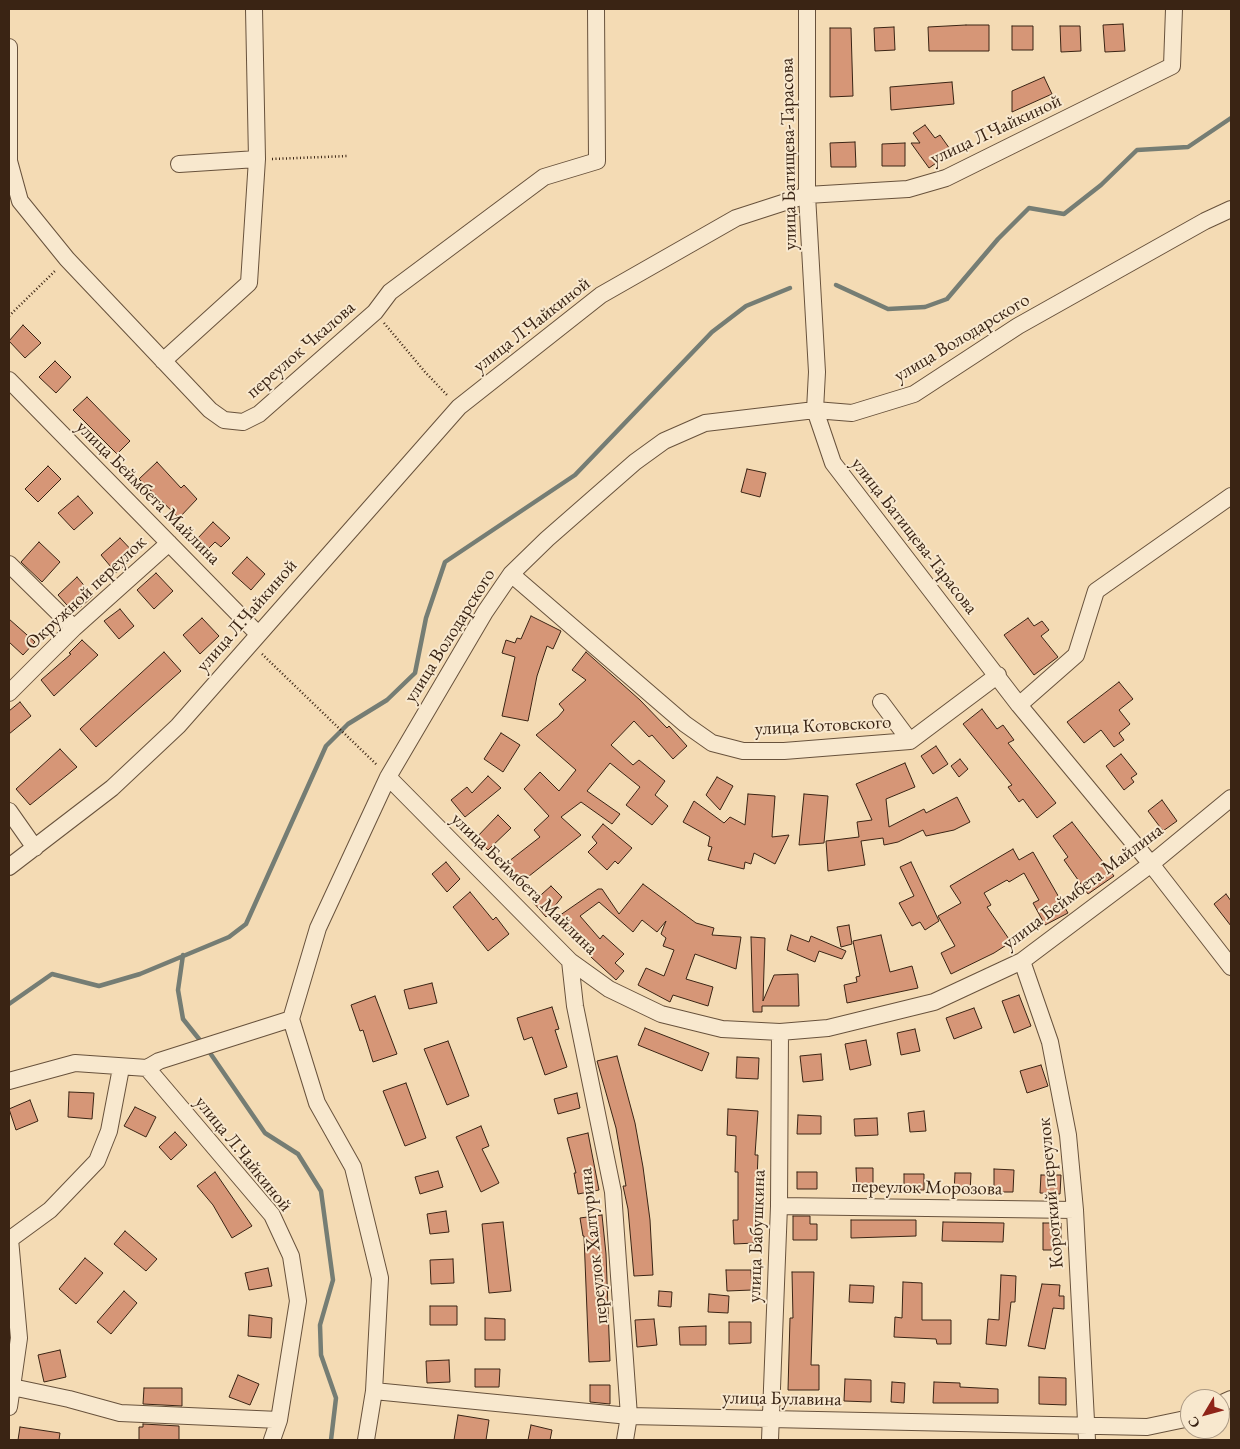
<!DOCTYPE html>
<html>
<head>
<meta charset="utf-8">
<style>
  body { margin:0 }
  #map { position:relative; width:1240px; height:1449px; overflow:hidden; background:#f4dbb4; font-family:"EB Garamond",serif }
  canvas { display:block }
  .frame { position:absolute; inset:0; border:10px solid #3a2414; pointer-events:none }
  .north { position:absolute; left:1180px; top:1389px; width:50px; height:50px; box-sizing:border-box; background:#f8e8ce; border:1px solid #ac9a84; border-radius:50%; rotate:233deg; font-size:14px; font-weight:700; line-height:20px; text-align:center; color:#3a2414 }
  .north::after { content:''; display:block; margin:auto; width:18px; height:22px; background:#8f2418; clip-path:polygon(50% 0,100% 100%,50% 72%,0 100%) }
</style>
</head>
<body>
<div id="map">
<canvas width="1240" height="1449"></canvas>
<div class="frame"></div>
<div class="north">С</div>
</div>
<script>
const context = document.querySelector('canvas').getContext('2d');
context.lineJoin = 'round';
const poly = rows => new Path2D(rows.map(r => 'M' + r).join(''));
function strokePath(path, color, width, dash) { context.strokeStyle = color; context.lineWidth = width; context.lineCap = dash ? 'butt' : 'round'; context.setLineDash(dash || []); context.stroke(path); }
function fill(path, color) { context.fillStyle = color; context.fill(path, 'evenodd'); }
function drawText(font, color, halo, rows, align = 'center') {
  context.font = font + ' "EB Garamond",serif'; context.lineWidth = 4; context.setLineDash([]); context.textBaseline = 'middle'; context.strokeStyle = halo; context.fillStyle = color; for (const [text, x, y, turn = 0] of rows) {
    context.save(); context.translate(x, y); context.rotate((+turn || 0) * Math.PI / 180); context.textAlign = isNaN(turn) ? turn : align; if (halo) context.strokeText(text, 0, 0); context.fillText(text, 0, 0); context.restore();
  }
}
strokePath(poly([
  [836,285,888,309,925,307,947,299,998,239,1029,208,1064,214,1101,185,1137,150,1188,147,1231,118],
  [183,955,178,990,183,1019,203,1044],
  [9,1004,52,974,99,986,140,974,229,937,246,924,326,746,348,724,387,700,415,673,426,618,445,562,575,475,712,332,746,306,790,288],
  [208,1050,265,1133,298,1154,321,1191,333,1280,320,1325,321,1355,336,1398,331,1440]
]), '#757d74', 4.5);
const building = poly([
  [1123,24,1125,51,1105,52,1103,25,1123,24],
  [966,25,989,25,989,51,929,51,928,27,966,25],
  [1012,26,1033,26,1033,50,1012,50,1012,26],
  [1060,26,1080,26,1081,51,1061,52,1060,26],
  [894,27,895,50,875,51,874,28,894,27],
  [830,28,851,28,853,96,830,97,830,28],
  [1044,77,1052,94,1012,112,1012,91,1044,77],
  [952,82,954,104,891,110,890,87,952,82],
  [925,125,935,138,940,135,952,152,929,168,911,143,920,143,913,133,925,125],
  [855,142,856,167,831,167,830,143,855,142],
  [905,143,905,166,882,166,882,144,905,143],
  [23,325,41,343,25,358,9,341,23,325],
  [55,361,71,377,56,393,39,377,55,361],
  [87,397,130,441,117,454,73,410,87,397],
  [157,462,181,488,184,485,197,499,179,518,139,479,157,462],
  [48,466,61,479,38,502,25,489,48,466],
  [747,469,766,473,760,497,741,492,747,469],
  [78,496,93,513,74,530,58,513,78,496],
  [213,522,230,538,221,547,215,542,209,548,198,538,213,522],
  [120,538,136,555,116,573,101,555,120,538],
  [39,542,60,562,42,582,21,562,39,542],
  [247,557,265,574,251,590,232,573,247,557],
  [156,573,173,591,154,609,137,590,156,573],
  [77,577,93,596,74,613,58,595,77,577],
  [120,609,134,626,119,639,104,621,120,609],
  [531,616,561,631,553,649,547,646,537,676,528,721,502,716,515,657,502,653,506,640,515,643,517,638,521,639,531,616],
  [202,618,219,636,200,654,183,635,202,618],
  [1028,618,1034,626,1042,621,1049,630,1041,636,1058,657,1034,675,1004,635,1028,618],
  [9,619,35,642,23,655,9,642,9,619],
  [82,640,98,655,54,696,41,680,71,654,69,653,82,640],
  [164,652,181,671,96,747,80,729,164,652],
  [586,652,640,700,667,728,669,726,687,746,673,759,652,735,649,737,634,721,611,745,633,765,639,760,665,781,655,795,668,806,652,825,626,805,640,787,610,763,587,791,620,814,612,824,581,802,561,817,581,835,519,884,504,865,540,837,534,830,549,816,524,789,540,772,559,791,576,770,536,735,558,717,564,710,559,704,586,680,572,670,586,652],
  [1119,682,1133,699,1119,710,1130,724,1119,733,1124,740,1114,747,1101,730,1084,743,1067,722,1119,682],
  [20,702,31,716,9,734,9,711,20,702],
  [982,709,997,729,1003,725,1014,740,1008,743,1056,803,1037,818,1023,799,1019,802,1008,787,1012,785,963,724,982,709],
  [501,733,520,745,503,772,484,759,501,733],
  [936,746,948,764,933,774,921,756,936,746],
  [60,749,77,767,30,805,16,789,60,749],
  [1121,754,1137,774,1131,778,1134,782,1124,790,1106,766,1121,754],
  [960,759,968,769,959,777,951,766,960,759],
  [905,763,915,787,886,799,889,827,924,809,926,813,957,797,970,822,954,830,926,836,923,830,898,842,884,845,883,838,861,841,865,865,828,871,826,841,859,837,857,822,872,820,856,784,905,763],
  [488,776,501,788,465,817,451,800,467,787,472,793,488,776],
  [717,777,733,786,720,810,706,795,717,777],
  [748,794,775,796,772,837,789,835,775,864,754,853,751,864,745,862,744,869,708,860,712,847,708,846,710,837,683,822,694,801,724,823,730,817,745,825,748,794],
  [804,794,828,796,824,843,799,845,804,794],
  [1162,800,1177,821,1163,831,1148,811,1162,800],
  [498,815,511,828,488,850,476,838,498,815],
  [1072,822,1114,876,1088,894,1064,860,1068,857,1053,836,1072,822],
  [603,824,632,848,618,864,615,861,607,870,588,852,597,843,592,837,603,824],
  [1013,849,1019,860,1033,852,1068,913,1045,925,1033,903,1039,900,1024,873,1009,882,1007,880,984,893,991,905,987,907,1011,942,994,953,951,974,941,953,955,946,938,916,961,903,950,886,1013,849],
  [446,862,460,879,447,892,432,874,446,862],
  [911,862,939,921,925,930,920,922,912,926,899,903,914,896,900,867,911,862],
  [643,884,696,923,714,928,712,935,741,937,736,969,695,954,686,979,713,987,708,1006,673,995,670,1002,638,985,646,968,664,976,674,950,663,946,666,938,661,934,666,921,657,932,642,920,633,932,599,902,580,916,600,939,603,935,624,954,615,963,624,971,616,980,591,957,556,918,598,889,602,889,619,914,643,884],
  [551,886,562,897,546,917,533,902,551,886],
  [470,892,493,920,496,917,509,934,488,951,453,907,470,892],
  [1226,894,1231,901,1231,926,1214,904,1226,894],
  [849,925,852,944,841,947,837,927,849,925],
  [791,935,809,942,811,936,846,951,842,959,819,951,815,962,787,950,791,935],
  [881,935,890,972,912,966,918,988,847,1003,844,985,857,982,856,977,860,976,853,941,881,935],
  [751,937,765,938,763,1001,774,975,798,974,799,1006,762,1006,762,1012,753,1012,751,937],
  [432,983,437,1003,409,1009,404,990,432,983],
  [1019,995,1031,1026,1014,1033,1002,1001,1019,995],
  [375,996,397,1054,373,1062,363,1030,360,1031,351,1005,375,996],
  [552,1007,559,1029,555,1030,567,1067,545,1075,532,1037,524,1040,517,1018,552,1007],
  [974,1008,982,1028,954,1039,946,1018,974,1008],
  [645,1028,709,1053,702,1071,638,1045,645,1028],
  [915,1029,920,1051,901,1055,897,1033,915,1029],
  [866,1040,871,1065,850,1070,845,1044,866,1040],
  [448,1041,469,1096,447,1105,424,1049,448,1041],
  [821,1054,823,1080,803,1082,800,1056,821,1054],
  [617,1056,635,1123,643,1167,650,1220,653,1275,634,1276,628,1209,623,1186,626,1186,616,1128,597,1061,617,1056],
  [737,1057,759,1058,758,1079,736,1078,737,1057],
  [1041,1065,1048,1086,1027,1093,1020,1071,1041,1065],
  [406,1083,426,1138,405,1146,383,1091,406,1083],
  [69,1092,94,1093,92,1119,68,1117,69,1092],
  [577,1093,580,1108,558,1114,554,1099,577,1093],
  [30,1100,38,1121,16,1130,9,1109,30,1100],
  [135,1107,156,1117,146,1137,124,1126,135,1107],
  [728,1109,758,1111,755,1155,758,1155,756,1205,754,1205,755,1243,734,1244,733,1220,738,1220,738,1172,735,1172,736,1136,727,1135,728,1109],
  [924,1111,926,1131,910,1132,908,1113,924,1111],
  [798,1115,821,1116,821,1134,797,1134,798,1115],
  [877,1118,878,1135,855,1136,854,1119,877,1118],
  [481,1126,489,1146,482,1149,499,1183,481,1192,456,1137,481,1126],
  [175,1132,187,1145,171,1160,159,1147,175,1132],
  [588,1133,599,1190,578,1194,574,1173,576,1173,567,1138,588,1133],
  [856,1168,873,1168,873,1191,857,1191,856,1168],
  [994,1169,1014,1170,1013,1192,994,1192,994,1169],
  [438,1171,443,1187,420,1194,415,1177,438,1171],
  [215,1172,252,1226,232,1238,213,1205,197,1186,215,1172],
  [797,1172,817,1172,817,1189,797,1189,797,1172],
  [955,1173,971,1173,970,1193,954,1192,955,1173],
  [904,1174,924,1174,924,1190,904,1190,904,1174],
  [1041,1175,1061,1175,1060,1194,1040,1193,1041,1175],
  [446,1211,449,1232,430,1234,427,1214,446,1211],
  [602,1215,606,1254,610,1361,589,1362,584,1236,583,1236,580,1218,602,1215],
  [793,1216,810,1216,810,1224,817,1224,817,1240,793,1240,793,1216],
  [851,1220,916,1220,916,1236,851,1238,851,1220],
  [503,1222,511,1291,489,1293,482,1224,503,1222],
  [943,1222,1004,1223,1003,1242,942,1241,943,1222],
  [1043,1223,1061,1223,1061,1250,1043,1250,1043,1223],
  [125,1231,157,1259,146,1271,114,1244,125,1231],
  [85,1258,103,1273,76,1304,59,1289,85,1258],
  [453,1259,454,1283,431,1284,430,1260,453,1259],
  [268,1268,272,1286,249,1290,245,1273,268,1268],
  [726,1270,751,1270,752,1290,727,1291,726,1270],
  [792,1272,814,1272,811,1365,819,1365,819,1390,788,1390,790,1318,793,1318,792,1272],
  [1001,1275,1016,1276,1015,1302,1011,1302,1006,1346,986,1344,988,1319,999,1320,1001,1275],
  [903,1282,922,1283,922,1320,951,1320,951,1344,937,1344,936,1339,894,1337,895,1317,902,1318,903,1282],
  [1042,1284,1060,1285,1059,1296,1064,1296,1064,1309,1053,1308,1045,1349,1028,1346,1042,1284],
  [850,1285,874,1286,873,1303,849,1302,850,1285],
  [124,1291,137,1303,111,1334,97,1322,124,1291],
  [659,1291,672,1292,671,1307,658,1306,659,1291],
  [709,1294,729,1296,728,1313,708,1312,709,1294],
  [430,1306,457,1306,457,1325,430,1325,430,1306],
  [249,1315,272,1318,271,1338,248,1336,249,1315],
  [485,1318,505,1319,505,1340,485,1340,485,1318],
  [654,1319,657,1345,637,1347,635,1320,654,1319],
  [729,1322,751,1322,751,1343,729,1344,729,1322],
  [706,1326,706,1345,680,1345,679,1327,706,1326],
  [60,1350,66,1377,44,1382,38,1355,60,1350],
  [449,1360,450,1382,427,1383,426,1361,449,1360],
  [475,1369,500,1369,499,1387,475,1387,475,1369],
  [238,1375,259,1384,250,1405,229,1397,238,1375],
  [1039,1377,1066,1378,1066,1405,1039,1404,1039,1377],
  [845,1379,871,1380,871,1402,844,1401,845,1379],
  [892,1382,905,1383,904,1403,891,1402,892,1382],
  [934,1382,960,1383,960,1387,998,1389,998,1403,933,1403,934,1382],
  [590,1385,610,1385,610,1404,590,1402,590,1385],
  [144,1388,182,1388,182,1406,143,1404,144,1388],
  [458,1415,489,1420,486,1440,454,1440,458,1415],
  [143,1424,179,1426,179,1440,139,1440,139,1427,143,1427,143,1424],
  [531,1425,552,1430,550,1440,528,1440,531,1425],
  [20,1427,60,1433,59,1440,18,1440,20,1427]
]);
fill(building, '#d69677');
strokePath(building, '#3a2414', 1);
const minor = poly([
  [807,9,807,195,817,372,815,410,833,463,1019,705,1151,864,1231,967],
  [9,47,9,161,20,201,67,259,210,410,224,420,243,422,259,414,375,312,390,292,544,177,597,161,596,9],
  [179,164,257,159],
  [163,361,249,283,257,159,254,9],
  [9,380,258,634],
  [9,564,74,628],
  [511,574,685,724,712,743,743,751,784,751,910,741,998,675],
  [9,693,74,628,169,543],
  [881,702,910,741],
  [1019,705,1076,655,1096,591,1231,496],
  [388,777,570,961,609,989,661,1014,722,1029,780,1032,828,1028,934,1002,1022,961,1151,864,1231,798],
  [9,811,35,848],
  [9,867,112,788,178,726,459,407,601,295,736,218,807,195,908,189,946,178,1172,66,1174,9],
  [570,961,575,1006,613,1192,629,1416,625,1440],
  [1022,961,1050,1042,1068,1135,1075,1210,1087,1440],
  [147,1068,159,1061,291,1019],
  [9,1081,75,1063,147,1068,272,1215,291,1256,298,1301,279,1420,272,1440],
  [779,1206,1075,1210],
  [10,1239,19,1338,12,1387,69,1399,120,1413,279,1420],
  [9,1240,50,1210,97,1161,109,1131,121,1068],
  [9,1387,12,1387,9,1407],
  [374,1391,629,1416,1147,1427,1190,1418],
  [1220,1404,1231,1399],
  [366,1440,374,1391,380,1278,353,1167,317,1103,291,1019,318,928,388,777,485,612,511,574,547,539,635,462,664,441,705,423,815,410,852,413,914,394,1018,326,1205,221,1231,209],
  [770,1440,779,1206,780,1032]
]);
strokePath(minor, '#68523c', 18);
strokePath(poly([
  [272,159,348,156],
  [9,316,56,270],
  [384,323,425,372,448,396],
  [262,654,377,765]
]), '#3a2414', 2.5, [1, 2.5]);
strokePath(minor, '#f8e8ce', 16);
drawText('19px', '#3a2414', '#f8e8ce', [
  ["улица Л.Чайкиной",996,130,-25],
  ["улица Батищева-Тарасова",789,154,-91],
  ["улица Л.Чайкиной",532,325,-38],
  ["улица Володарского",962,338,-31],
  ["переулок Чкалова",301,350,-41],
  ["улица Беймбета Майлина",148,493,45],
  ["улица Батищева-Тарасова",914,536,52],
  ["Окружной переулок",86,593,-43],
  ["улица Л.Чайкиной",247,616,-49],
  ["улица Володарского",450,636,-58],
  ["улица Котовского",823,726,-3],
  ["улица Беймбета Майлина",524,884,44],
  ["улица Беймбета Майлина",1083,887,-37],
  ["улица Л.Чайкиной",243,1154,51],
  ["переулок Морозова",927,1188,1],
  ["Короткий переулок",1051,1193,-95],
  ["улица Бабушкина",757,1236,-88],
  ["переулок Халтурина",594,1246,-96],
  ["улица Булавина",782,1399,1]
]);
</script>
</body>
</html>
